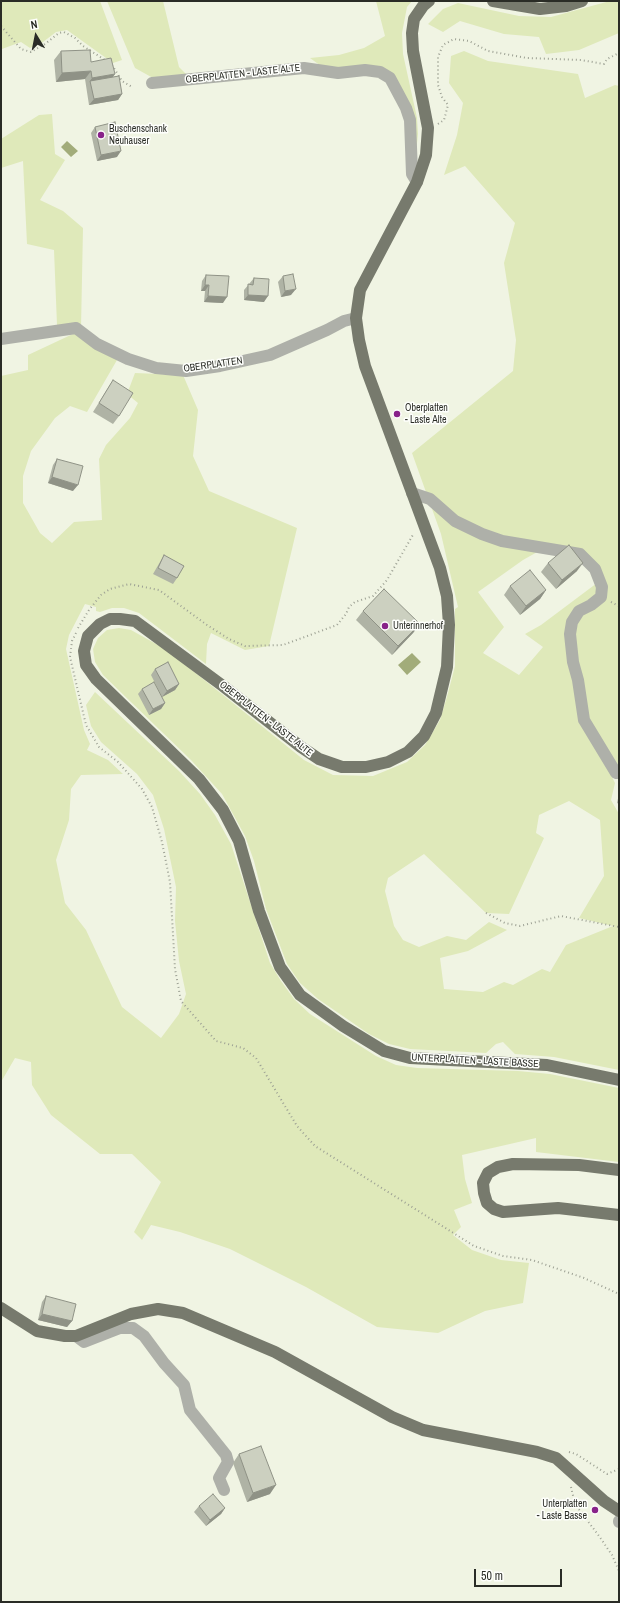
<!DOCTYPE html>
<html>
<head>
<meta charset="utf-8">
<style>
  body { margin:0 }
  #map { position:relative; width:620px; height:1603px; overflow:hidden; background:#f0f4e3; font-family:"Archivo Narrow",sans-serif }
  canvas { display:block }
  .frame { position:absolute; inset:0; border:2px solid #2a2c26; pointer-events:none }
  .north { position:absolute; left:16px; top:16px; width:40px; height:40px; -webkit-text-stroke:3px #fefffc; paint-order:stroke; rotate:350deg; font-size:11px; font-weight:700; line-height:16px; text-align:center; color:#2a2c26 }
  .north::after { content:''; display:block; margin:auto; width:14px; height:18px; background:#2a2c26; clip-path:polygon(50% 0,100% 100%,50% 72%,0 100%) }
  .scale { position:absolute; left:474px; top:1569px; width:88px; height:18px; box-sizing:border-box; border:2px solid #2a2c26; border-top:0; padding-left:5px; font-size:12px; line-height:14px; white-space:nowrap; color:#2a2c26; -webkit-text-stroke:3px #fefffc; paint-order:stroke }
</style>
</head>
<body>
<div id="map">
<canvas width="620" height="1603"></canvas>
<div class="frame"></div>
<div class="north">N</div>
<div class="scale">50 m</div>
</div>
<script>
const context = document.querySelector('canvas').getContext('2d');
context.lineJoin = 'round';
function fill(path, color) { context.fillStyle = color; context.fill(path, 'evenodd'); }
const poly = rows => new Path2D(rows.map(r => 'M' + r).join(''));
function strokePath(path, color, width, dash) { context.strokeStyle = color; context.lineWidth = width; context.lineCap = dash ? 'butt' : 'round'; context.setLineDash(dash || []); context.stroke(path); }
function drawText(font, color, halo, rows, align = 'center') {
  context.font = font + ' "Archivo Narrow",sans-serif'; context.lineWidth = 3; context.setLineDash([]); context.textBaseline = 'middle'; context.strokeStyle = halo; context.fillStyle = color; for (const [text, x, y, turn = 0] of rows) {
    context.save(); context.translate(x, y); context.rotate((+turn || 0) * Math.PI / 180); context.textAlign = isNaN(turn) ? turn : align; if (halo) context.strokeText(text, 0, 0); context.fillText(text, 0, 0); context.restore();
  }
}
fill(poly([
  [1,1,100,1,122,60,113,63,67,30,56,32,43,42,30,48,21,42,2,49],
  [107,1,163,1,179,67,187,75,153,78,135,68],
  [376,1,412,1,407,7,402,33,403,54,417,118,418,134,415,162,393,74,321,66,310,58,339,55,364,48,385,36],
  [610,1,619,1,619,33,579,50,546,54,539,37,504,34,460,21,443,32,428,24,443,9,458,3,519,16,551,17],
  [464,51,488,61,578,74,585,98,615,85,619,86,619,767,607,767,615,783,611,800,619,814,619,1070,554,1057,515,1054,503,1042,496,1044,486,1053,410,1049,389,1044,369,1034,318,999,300,983,287,964,266,909,254,861,245,836,222,794,191,760,103,675,95,662,93,649,98,638,107,630,119,628,131,630,167,650,304,760,333,775,373,776,407,762,425,745,440,720,448,693,455,666,455,609,458,607,441,534,412,453,513,371,516,340,504,263,515,223,465,166,444,175,457,135,463,103,449,83,451,56],
  [539,551,579,558,591,571,597,583,541,625,525,634,543,647,519,675,483,653,504,627,478,592,523,560],
  [569,801,600,820,604,876,579,918,613,926,566,945,550,972,542,969,513,985,504,982,483,992,444,989,440,958,468,951,507,930,489,922,466,940,447,936,419,947,403,940,394,926,385,891,388,878,424,854,486,913,509,914,544,838,536,833,539,815],
  [52,114,55,154,65,160,40,200,63,211,83,228,81,328,57,325,54,250,27,244,23,161,1,168,1,139,39,115],
  [75,333,117,360,87,412,70,406,55,418,31,451,23,476,23,503,40,533,52,543,74,522,102,520,99,459,106,445,130,418,138,403,127,394,135,373,183,375,198,410,193,456,209,491,297,528,269,646,245,650,211,633,207,644,206,664,139,613,124,608,112,608,100,612,96,611,96,607,85,604,69,635,66,649,84,730,90,744,87,750,108,760,123,774,81,775,71,789,69,820,56,860,65,903,86,930,122,1007,161,1038,179,1014,186,994,179,961,175,921,176,887,164,829,153,795,137,774,101,742,91,726,86,705,95,692,179,771,200,794,215,815,231,844,270,963,281,981,294,999,310,1014,376,1056,396,1065,417,1068,518,1071,550,1074,619,1088,619,1162,536,1152,536,1138,462,1155,465,1179,472,1203,454,1210,461,1227,453,1235,472,1250,501,1260,529,1263,523,1303,485,1311,438,1333,377,1327,306,1287,230,1249,180,1232,151,1225,142,1240,134,1232,161,1182,132,1154,100,1154,51,1115,32,1085,31,1062,15,1058,1,1082,1,376,28,370,28,355]
]), '#dfe9ba');
fill(poly([
  [67,141,78,151,71,157,61,147],
  [412,653,421,662,407,675,398,665]
]), '#a2ac7a');
strokePath(poly([
  [1,26,21,49,31,52,45,44,59,33,64,32,75,38,83,46,105,60],
  [112,65,122,81,132,87],
  [438,124,444,120,448,105,442,97,438,85,438,57,443,45,454,39,469,41,488,51,527,58,581,60,604,64,607,59,619,53],
  [611,602,619,606],
  [78,628,89,610,101,595,110,589,129,584,159,590,207,625,229,639,245,646,283,645,337,625,346,614,349,607,355,602,373,596,387,580,414,533],
  [76,633,72,641,70,657,86,725,99,747,118,762,142,789,152,807,162,842,170,882,175,969,181,1001,216,1041,243,1048,256,1058,297,1126,315,1146,474,1246,503,1256,532,1260,584,1278,619,1294],
  [486,913,505,923,520,926,561,916,619,927],
  [569,1452,576,1454,607,1474,619,1469],
  [571,1487,575,1504,599,1536,612,1555,619,1571]
]), '#9da194', 2, [1, 3]);
strokePath(poly([
  [152,83,304,68,338,73,365,70,380,72,390,78,406,108,410,120,412,174,417,182],
  [1,339,76,328,97,344,128,359,156,368,186,371,220,366,270,355,327,330,344,321,356,318],
  [412,493,430,499,455,521,482,534,502,541,580,554,595,569,602,587,601,597,591,605,579,611,572,622,570,634,573,662,578,680,584,720,616,773],
  [76,1336,84,1342,120,1328,133,1328,144,1336,164,1363,184,1385,190,1410,226,1455,228,1462,219,1478,224,1490],
  [619,1521,619,1522]
]), '#aeb0a9', 12);
strokePath(poly([
  [429,1,423,6,414,19,412,33,413,51,428,128,426,155,417,182,360,290,356,318,359,340,365,366,440,568,447,596,449,625,447,667,436,713,424,736,408,752,388,762,366,767,342,767,319,759,301,747,223,686,135,621,120,619,110,619,100,624,88,636,84,651,86,665,96,679,199,779,223,810,239,841,259,911,280,967,300,995,343,1026,384,1051,410,1058,547,1065,619,1080],
  [493,1,540,9,566,6,582,1],
  [619,1170,579,1165,513,1164,498,1167,488,1173,483,1183,484,1193,487,1203,494,1209,503,1212,558,1208,619,1215],
  [1,1308,37,1331,65,1336,76,1336,131,1314,158,1309,183,1313,275,1352,392,1417,423,1430,537,1452,556,1458,604,1501,619,1511]
]), '#777a6d', 12);
fill(poly([
  [61,51,91,62,115,74,113,77,122,94,118,100,89,105,85,79,56,82,54,60],
  [95,127,117,157,97,161,91,133],
  [206,275,223,303,204,302,205,291,201,291,202,281],
  [283,276,291,295,281,297,278,282],
  [254,278,264,302,244,300,244,290],
  [113,380,119,416,113,424,93,412],
  [57,459,73,491,48,483,53,465],
  [164,555,177,578,173,584,153,574],
  [548,563,577,571,556,589,541,572],
  [510,586,546,590,540,599,520,615,504,595],
  [363,611,420,624,413,633,392,655,356,620],
  [155,669,179,684,175,690,162,697,151,675],
  [142,689,165,703,161,709,149,715,138,694],
  [619,794,619,804,617,803],
  [46,1296,72,1321,67,1327,38,1320,42,1302],
  [239,1454,270,1494,247,1502,233,1463],
  [199,1506,225,1508,221,1514,206,1526,194,1512]
]), '#afb3a5');
fill(poly([
  [91,71,85,79,56,82,62,73],
  [115,74,108,83,90,81,92,78],
  [122,94,118,100,89,105,94,99],
  [121,151,117,157,97,161,101,155],
  [205,285,209,285,205,291,201,291],
  [296,289,291,295,281,297,285,291],
  [248,295,268,296,264,302,244,300],
  [208,296,227,297,223,303,204,302],
  [52,477,78,485,73,491,48,483],
  [583,563,577,571,556,589,562,580],
  [546,590,540,599,520,615,526,606],
  [420,624,413,633,392,655,398,646],
  [179,684,175,690,162,697,167,691],
  [165,703,161,709,149,715,153,709],
  [42,1314,72,1321,67,1327,38,1320],
  [276,1485,270,1494,247,1502,253,1493],
  [225,1508,221,1514,206,1526,210,1520]
]), '#8f9286');
const building = poly([
  [90,50,91,62,111,58,115,74,92,78,91,71,62,73,61,51,90,50],
  [119,76,122,94,94,99,90,81,119,76],
  [115,122,121,151,101,155,95,127,115,122],
  [293,274,296,289,285,291,283,276,293,274],
  [206,275,229,276,227,297,208,296,209,285,205,285,206,275],
  [254,278,269,279,268,296,248,295,248,284,253,285,254,278],
  [113,380,133,393,119,416,99,403,113,380],
  [57,459,83,466,78,485,52,477,57,459],
  [569,545,583,563,562,580,548,563,569,545],
  [164,555,184,566,177,578,158,568,164,555],
  [530,570,546,590,526,606,510,586,530,570],
  [384,589,420,624,398,646,363,611,384,589],
  [168,662,179,684,167,691,155,669,168,662],
  [154,682,165,703,153,709,142,689,154,682],
  [46,1296,76,1304,72,1321,42,1314,46,1296],
  [261,1446,276,1485,253,1493,239,1454,261,1446],
  [213,1494,225,1508,210,1520,199,1506,213,1494]
]);
fill(building, '#ccd0c0');
strokePath(building, '#8f9286', 1);
for (const [x, y, r, color] of [
  [101,135,4,"#882289"],
  [397,414,4,"#882289"],
  [385,626,4,"#882289"],
  [595,1510,4,"#882289"]
]) { const dot = new Path2D(); dot.arc(x, y, r, 0, 2 * Math.PI); context.fillStyle = color; context.fill(dot); strokePath(dot, '#fefffc', 1.5); }
drawText('10px', '#2a2c26', '#fefffc', [
  ["OBERPLATTEN - LASTE ALTE",243,74,-6],
  ["OBERPLATTEN",213,365,-8],
  ["OBERPLATTEN - LASTE ALTE",266,719,38],
  ["UNTERPLATTEN - LASTE BASSE",475,1061,3]
]);
drawText('10px', '#2a2c26', '#fefffc', [
  ["Buschenschank",109,129],
  ["Neuhauser",109,141],
  ["Oberplatten",405,408],
  ["- Laste Alte",405,420],
  ["Unterinnerhof",393,626],
  ["Unterplatten",587,1504,"right"],
  ["- Laste Basse",587,1516,"right"]
], 'left');
</script>
</body>
</html>
